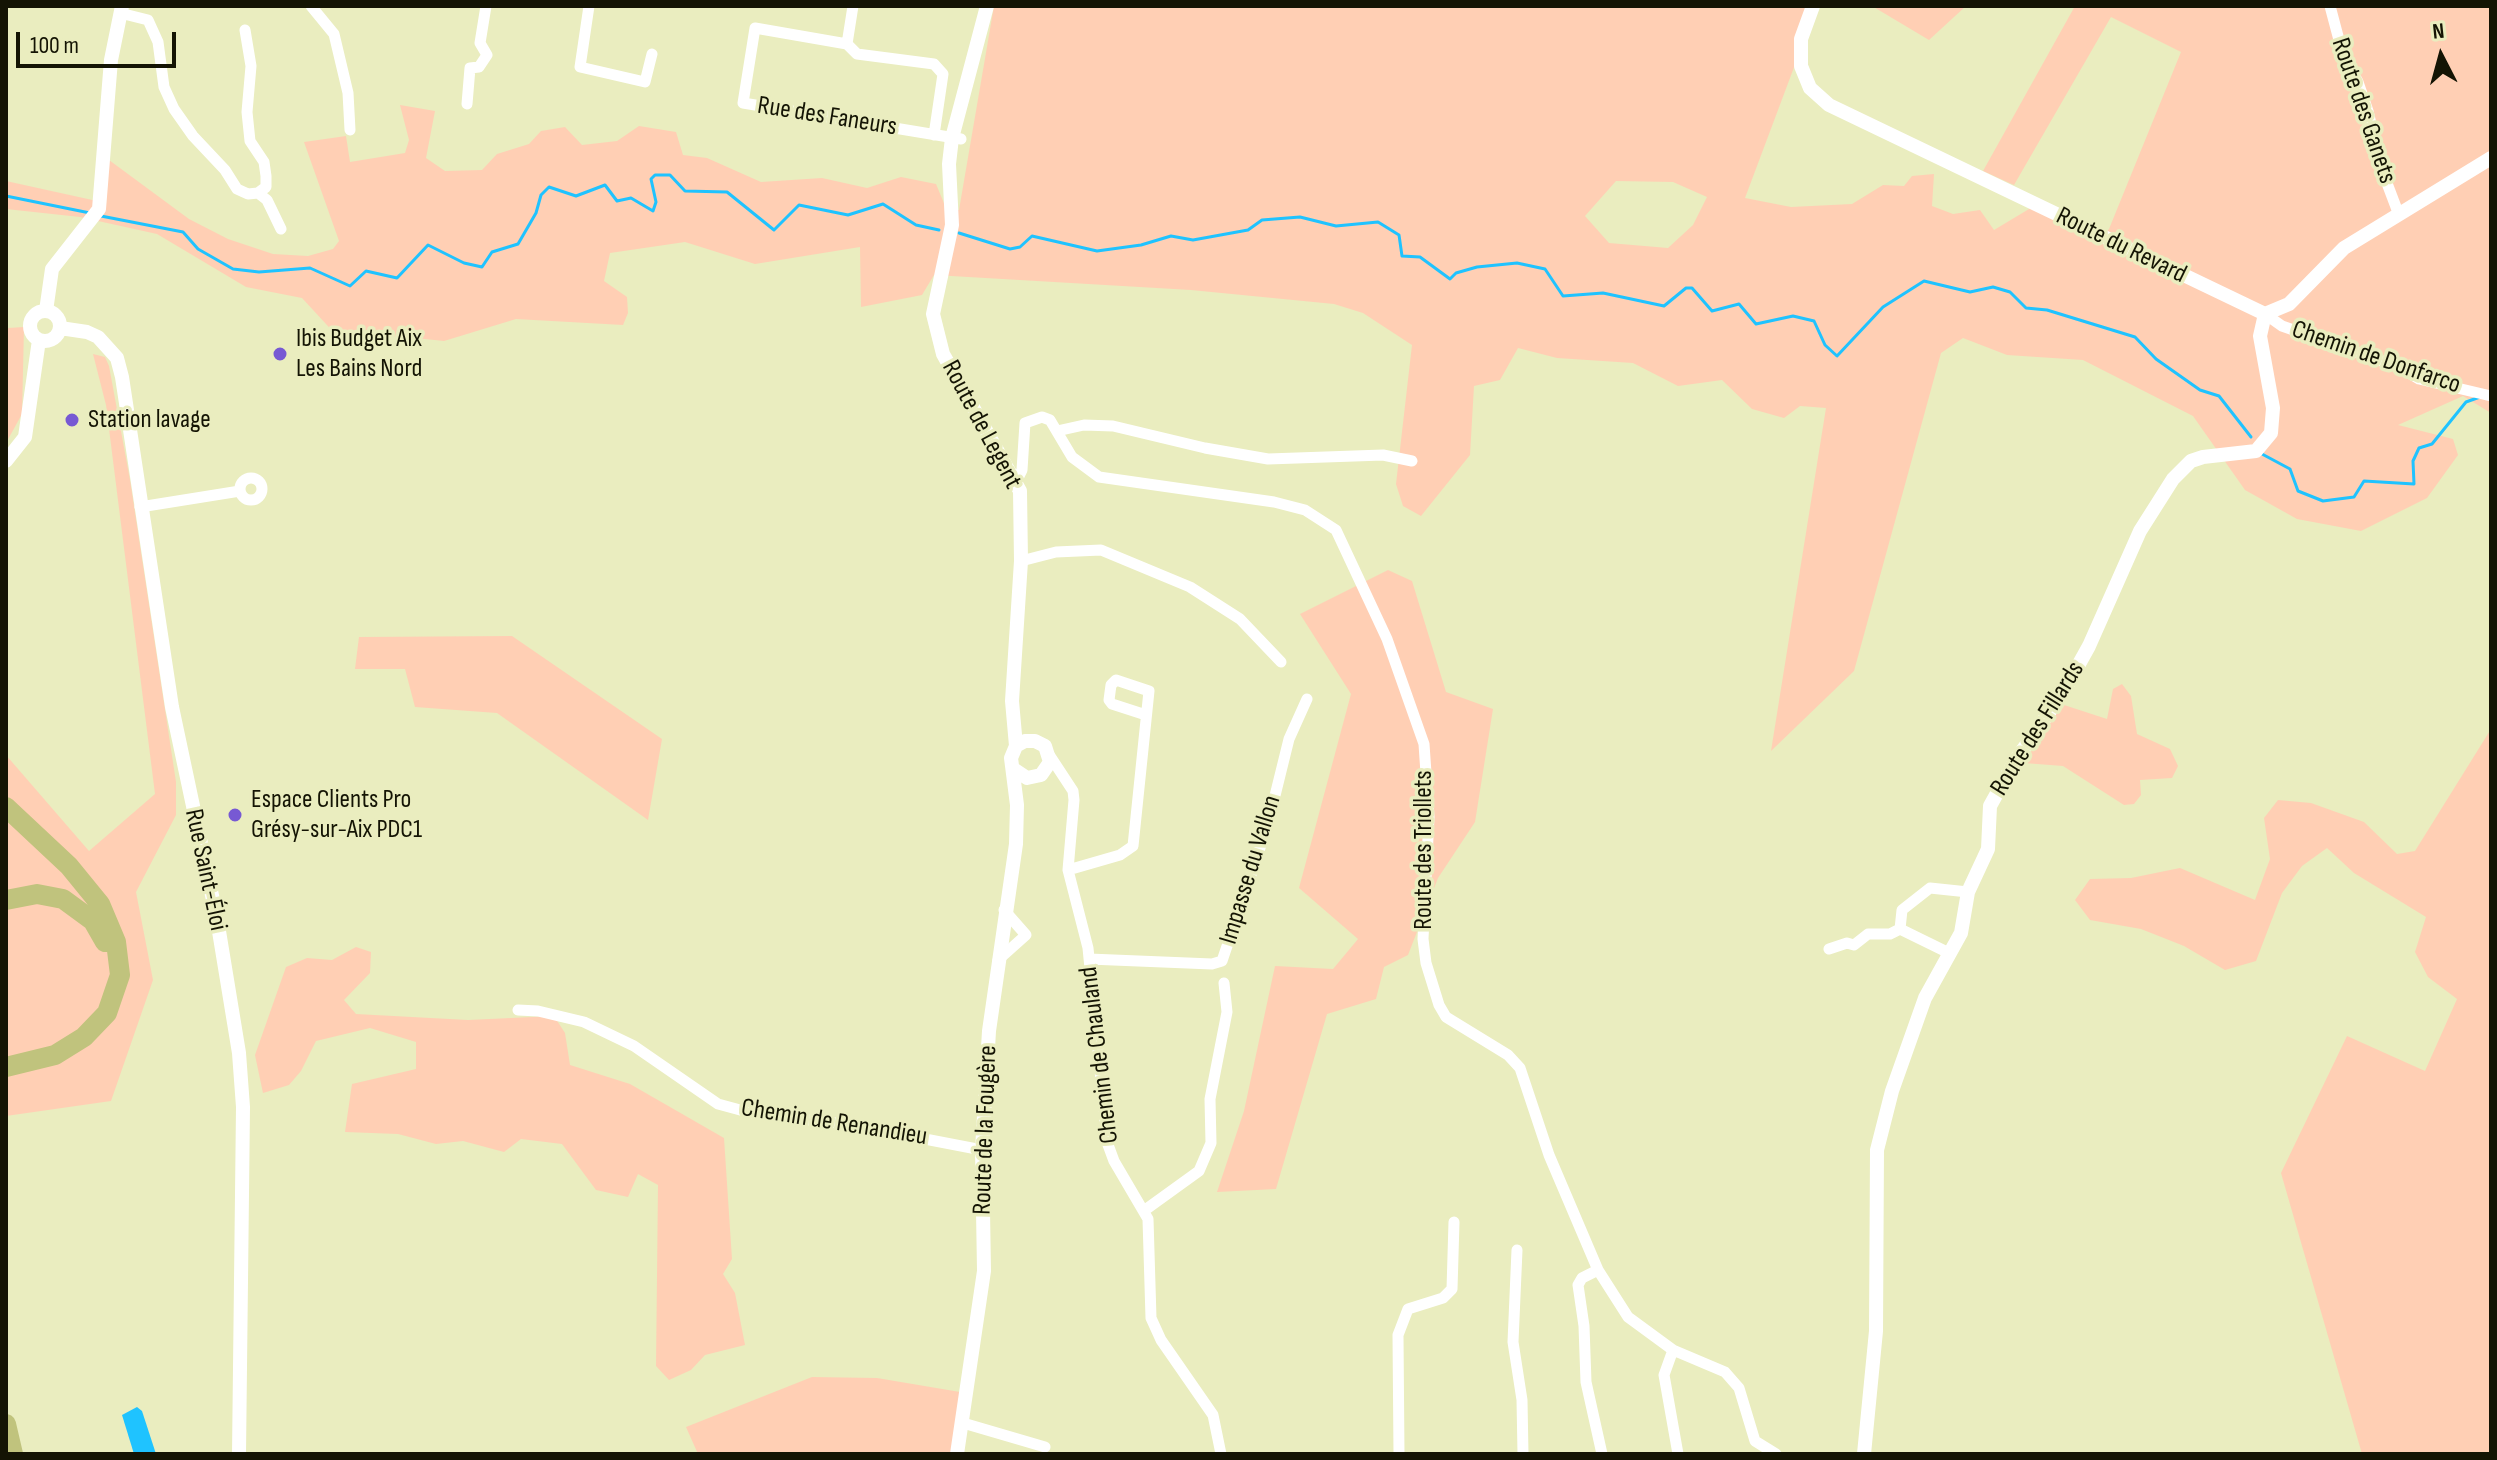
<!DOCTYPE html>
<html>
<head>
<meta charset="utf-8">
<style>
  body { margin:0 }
  #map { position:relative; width:2497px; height:1460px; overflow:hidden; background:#eaedbf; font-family:"Sofia Sans Condensed",sans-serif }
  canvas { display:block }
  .frame { position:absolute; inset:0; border:8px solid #141404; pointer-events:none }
  .north { position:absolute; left:2401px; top:16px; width:80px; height:80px; -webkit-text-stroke:6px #eaedbf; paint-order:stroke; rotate:354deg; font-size:22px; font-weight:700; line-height:32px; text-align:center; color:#141404 }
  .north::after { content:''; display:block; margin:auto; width:28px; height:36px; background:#141404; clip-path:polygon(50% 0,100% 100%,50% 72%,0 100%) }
  .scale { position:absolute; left:16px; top:32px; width:160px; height:36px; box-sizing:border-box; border:4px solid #141404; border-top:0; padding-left:10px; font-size:24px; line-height:28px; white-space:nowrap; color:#141404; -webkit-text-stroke:6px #eaedbf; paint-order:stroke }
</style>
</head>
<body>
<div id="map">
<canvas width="2497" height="1460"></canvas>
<div class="frame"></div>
<div class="north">N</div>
<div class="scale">100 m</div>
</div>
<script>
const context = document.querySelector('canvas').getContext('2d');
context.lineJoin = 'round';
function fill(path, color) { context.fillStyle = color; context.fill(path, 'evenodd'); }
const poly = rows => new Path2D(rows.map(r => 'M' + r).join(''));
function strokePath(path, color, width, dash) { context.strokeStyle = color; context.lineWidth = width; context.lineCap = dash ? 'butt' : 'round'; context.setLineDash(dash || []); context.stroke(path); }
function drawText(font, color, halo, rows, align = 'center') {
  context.font = font + ' "Sofia Sans Condensed",sans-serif'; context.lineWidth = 7; context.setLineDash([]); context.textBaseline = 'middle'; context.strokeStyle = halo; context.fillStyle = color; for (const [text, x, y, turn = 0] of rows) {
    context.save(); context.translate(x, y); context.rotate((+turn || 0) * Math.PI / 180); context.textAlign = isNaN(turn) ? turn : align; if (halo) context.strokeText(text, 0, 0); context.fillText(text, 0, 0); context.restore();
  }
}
fill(poly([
  [994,6,1817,6,1745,198,1791,207,1852,204,1883,185,1904,186,1912,176,1934,174,1932,206,1953,214,1980,210,1994,230,2034,206,2100,239,2109,229,2181,52,2111,17,2014,185,1983,171,2075,6,2491,6,2491,413,2463,396,2398,425,2453,439,2458,455,2427,498,2361,531,2297,519,2245,490,2193,416,2083,360,2007,355,1963,338,1941,353,1854,671,1771,751,1826,408,1800,406,1784,418,1752,409,1722,380,1678,386,1633,363,1557,358,1518,348,1500,380,1474,386,1470,455,1421,516,1403,506,1396,484,1412,345,1363,313,1334,304,1191,290,934,275,922,295,861,307,860,247,755,264,685,242,610,253,604,281,627,297,628,313,623,325,516,319,444,341,396,336,377,345,338,337,302,298,246,287,157,234,80,217,6,209,6,181,106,203,109,160,189,219,228,239,273,254,308,256,333,249,339,241,304,142,346,136,350,162,405,153,409,140,400,105,435,111,426,158,445,171,482,170,497,154,529,144,541,131,565,127,582,145,617,141,639,126,676,132,683,155,707,158,761,182,822,178,867,188,901,177,936,184,946,208,959,210],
  [1616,181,1673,182,1707,197,1693,225,1668,248,1609,243,1585,216],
  [1872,6,1966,6,1929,40],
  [24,327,22,414,6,443,8,328],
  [93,354,105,357,109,366,130,480,176,782,176,815,136,892,153,980,111,1101,6,1116,6,755,89,851,155,794,106,405],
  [1388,570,1412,581,1446,692,1493,709,1475,822,1438,878,1408,955,1384,967,1376,999,1327,1014,1276,1189,1217,1192,1244,1111,1275,966,1333,969,1358,939,1299,888,1351,694,1300,614],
  [512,636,662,739,648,820,497,713,415,707,405,669,355,669,359,637],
  [2122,684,2131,696,2137,734,2170,749,2178,766,2172,778,2140,780,2141,795,2134,804,2124,805,2063,766,2024,763,2061,704,2107,719,2113,689],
  [2491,729,2491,1454,2362,1454,2281,1173,2347,1036,2425,1071,2457,999,2428,977,2415,952,2426,917,2354,873,2327,848,2302,866,2282,893,2256,961,2225,970,2184,946,2141,929,2090,920,2075,900,2090,879,2131,878,2180,868,2255,900,2270,859,2264,818,2278,800,2311,803,2364,822,2397,854,2415,851],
  [356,947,371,952,370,973,344,1000,356,1014,468,1020,554,1016,565,1033,570,1065,630,1084,724,1138,732,1259,723,1274,735,1293,745,1345,705,1355,691,1370,669,1380,656,1366,658,1185,638,1174,628,1197,596,1190,562,1144,521,1139,504,1152,463,1141,436,1144,398,1134,345,1132,352,1084,416,1069,416,1042,370,1028,316,1041,301,1071,289,1085,263,1093,255,1055,286,967,307,958,332,960],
  [812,1377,877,1378,960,1392,952,1454,698,1454,686,1427]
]), '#ffcfb4');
fill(poly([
  [137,1407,142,1411,156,1454,134,1454,122,1415]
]), '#1fc3ff');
strokePath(poly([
  [6,196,90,213],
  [101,216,183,232,198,249,233,269,259,272,310,268,350,286,366,271,397,278,428,245,464,263,482,267,492,252,518,244,536,213,541,195,549,187,576,196,605,185,617,201,631,198,653,211,656,202,651,179,655,175,670,175,685,191,727,192,774,230,799,205,848,215,883,204,916,225,939,230],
  [959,233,1010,249,1020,247,1032,236,1097,251,1141,245,1171,236,1193,240,1248,230,1262,220,1300,217,1336,226,1378,222,1399,235,1402,256,1420,257,1450,279,1456,273,1477,267,1517,263,1545,269,1563,296,1603,293,1664,306,1686,288,1692,288,1712,311,1739,304,1756,324,1793,316,1814,321,1825,345,1837,356,1883,307,1924,281,1970,292,1993,287,2010,292,2026,308,2047,310,2135,337,2156,359,2200,390,2219,396,2251,437],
  [2262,454,2290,469,2298,491,2323,501,2354,497,2364,481,2414,484,2413,461,2419,448,2432,444,2466,402,2480,397]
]), '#1fc3ff', 3);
strokePath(poly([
  [311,6,334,34,348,93,350,130],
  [589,6,580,67,645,82,652,54],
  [853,6,847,44,755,28,743,103,961,139],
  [2330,6,2343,55,2358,82,2368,111,2382,170,2399,215],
  [120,13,148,20,158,42,164,87,174,109,193,136,225,170,237,189,248,194,258,193,266,187,266,176,264,162,250,141,247,112,251,66,245,30],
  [847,44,857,54,934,64,943,74,934,135],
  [467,104,470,68,479,67,487,55,480,43,486,6],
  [258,193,267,200,281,229],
  [2265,314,2282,326,2399,367,2419,379,2491,396],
  [1057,431,1084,425,1113,426,1205,448,1268,459,1383,455,1412,461],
  '240 489a11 11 0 1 1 22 0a11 11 0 1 1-22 0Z',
  [1017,480,1022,470,1025,423,1042,417,1050,420,1072,457,1099,477,1274,502,1305,510,1336,530,1387,639,1424,744,1429,817,1423,939,1426,963,1439,1005,1446,1017,1508,1055,1520,1068,1549,1155,1598,1270,1628,1317,1673,1350,1725,1372,1739,1388,1755,1441,1776,1454],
  [140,507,240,491],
  [1021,561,1056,552,1101,550,1190,587,1240,619,1281,662],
  [1050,756,1073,791,1074,800,1068,870,1088,948,1107,1142,1114,1161,1148,1219,1151,1318,1161,1340,1213,1415,1221,1454],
  [1068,870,1120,855,1133,846,1149,691,1116,680,1111,685,1109,700,1112,704,1146,715],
  [1829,949,1847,943,1854,945,1868,934,1890,934,1900,929],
  [1949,953,1900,929,1902,910,1930,888,1968,892],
  [1089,959,1212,964,1222,961,1268,824,1289,739,1307,699],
  [998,960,1026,935,1004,910],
  [518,1010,538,1011,584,1022,634,1046,718,1104,755,1114,847,1124,982,1150],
  [1145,1210,1199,1171,1211,1143,1210,1099,1227,1012,1224,983],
  [1517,1250,1513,1342,1522,1400,1523,1454],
  [1598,1270,1582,1278,1578,1285,1584,1326,1586,1382,1602,1454],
  [1673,1350,1664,1375,1678,1454],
  [963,1423,1045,1447],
  [1399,1454,1398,1335,1408,1309,1443,1298,1452,1289,1454,1222]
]), '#fff', 11);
strokePath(poly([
  [987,6,952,138,949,164,952,225,933,314,943,354,1020,491,1021,561,1012,701,1016,746],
  [46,311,52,269,99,209,111,60,122,6],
  [957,1454,984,1271,982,1150,989,1031,1016,844,1017,805,1011,758,1016,746,1025,741,1035,741,1045,746,1050,762,1041,775,1027,778,1015,770],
  [1864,1454,1876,1331,1877,1150,1892,1091,1925,998,1961,933,1968,892,1988,849,1990,806,2015,761,2064,691,2089,646,2140,531,2173,479,2191,461,2203,457,2256,451,2271,433,2273,408,2260,336,2265,314]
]), '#fff', 14);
strokePath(poly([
  [1813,6,1801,39,1801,66,1810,88,1829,105,2265,314,2289,304,2344,248,2491,158],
  '30 326a15 15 0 1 1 30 0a15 15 0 1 1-30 0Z',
  [60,328,87,332,98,337,117,358,122,377,172,707,217,919,239,1053,243,1107,239,1454],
  [6,461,25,437,39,340]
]), '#fff', 14);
strokePath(poly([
  [6,807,69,866,100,904,116,942,120,975,107,1013,84,1037,55,1055,6,1067],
  [6,900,37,894,63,899,93,921,105,942],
  [6,1424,13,1454]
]), '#c0c37d', 20);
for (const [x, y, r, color] of [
  [280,354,8,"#7759d3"],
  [72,420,8,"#7759d3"],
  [235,815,8,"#7759d3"]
]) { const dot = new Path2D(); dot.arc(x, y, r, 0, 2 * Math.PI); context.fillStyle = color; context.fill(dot); strokePath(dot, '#eaedbf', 3); }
drawText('26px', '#141404', '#eaedbf', [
  ["Route des Ganets",2363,111,71],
  ["Rue des Faneurs",827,117,9],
  ["Route du Revard",2121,246,26],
  ["Chemin de Donfarco",2376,358,19],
  ["Route de Legent",981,425,62],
  ["Route des Fillards",2038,729,-58],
  ["Route des Triollets",1424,850,-90],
  ["Rue Saint-Éloi",205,870,78],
  ["Impasse du Vallon",1251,870,-73],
  ["Chemin de Chauland",1100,1055,-97],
  ["Chemin de Renandieu",834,1123,9],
  ["Route de la Fougère",986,1130,-88]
]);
drawText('26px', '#141404', '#eaedbf', [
  ["Ibis Budget Aix",296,339],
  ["Les Bains Nord",296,369],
  ["Station lavage",88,420],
  ["Espace Clients Pro",251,800],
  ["Grésy-sur-Aix PDC1",251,830]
], 'left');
</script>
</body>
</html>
